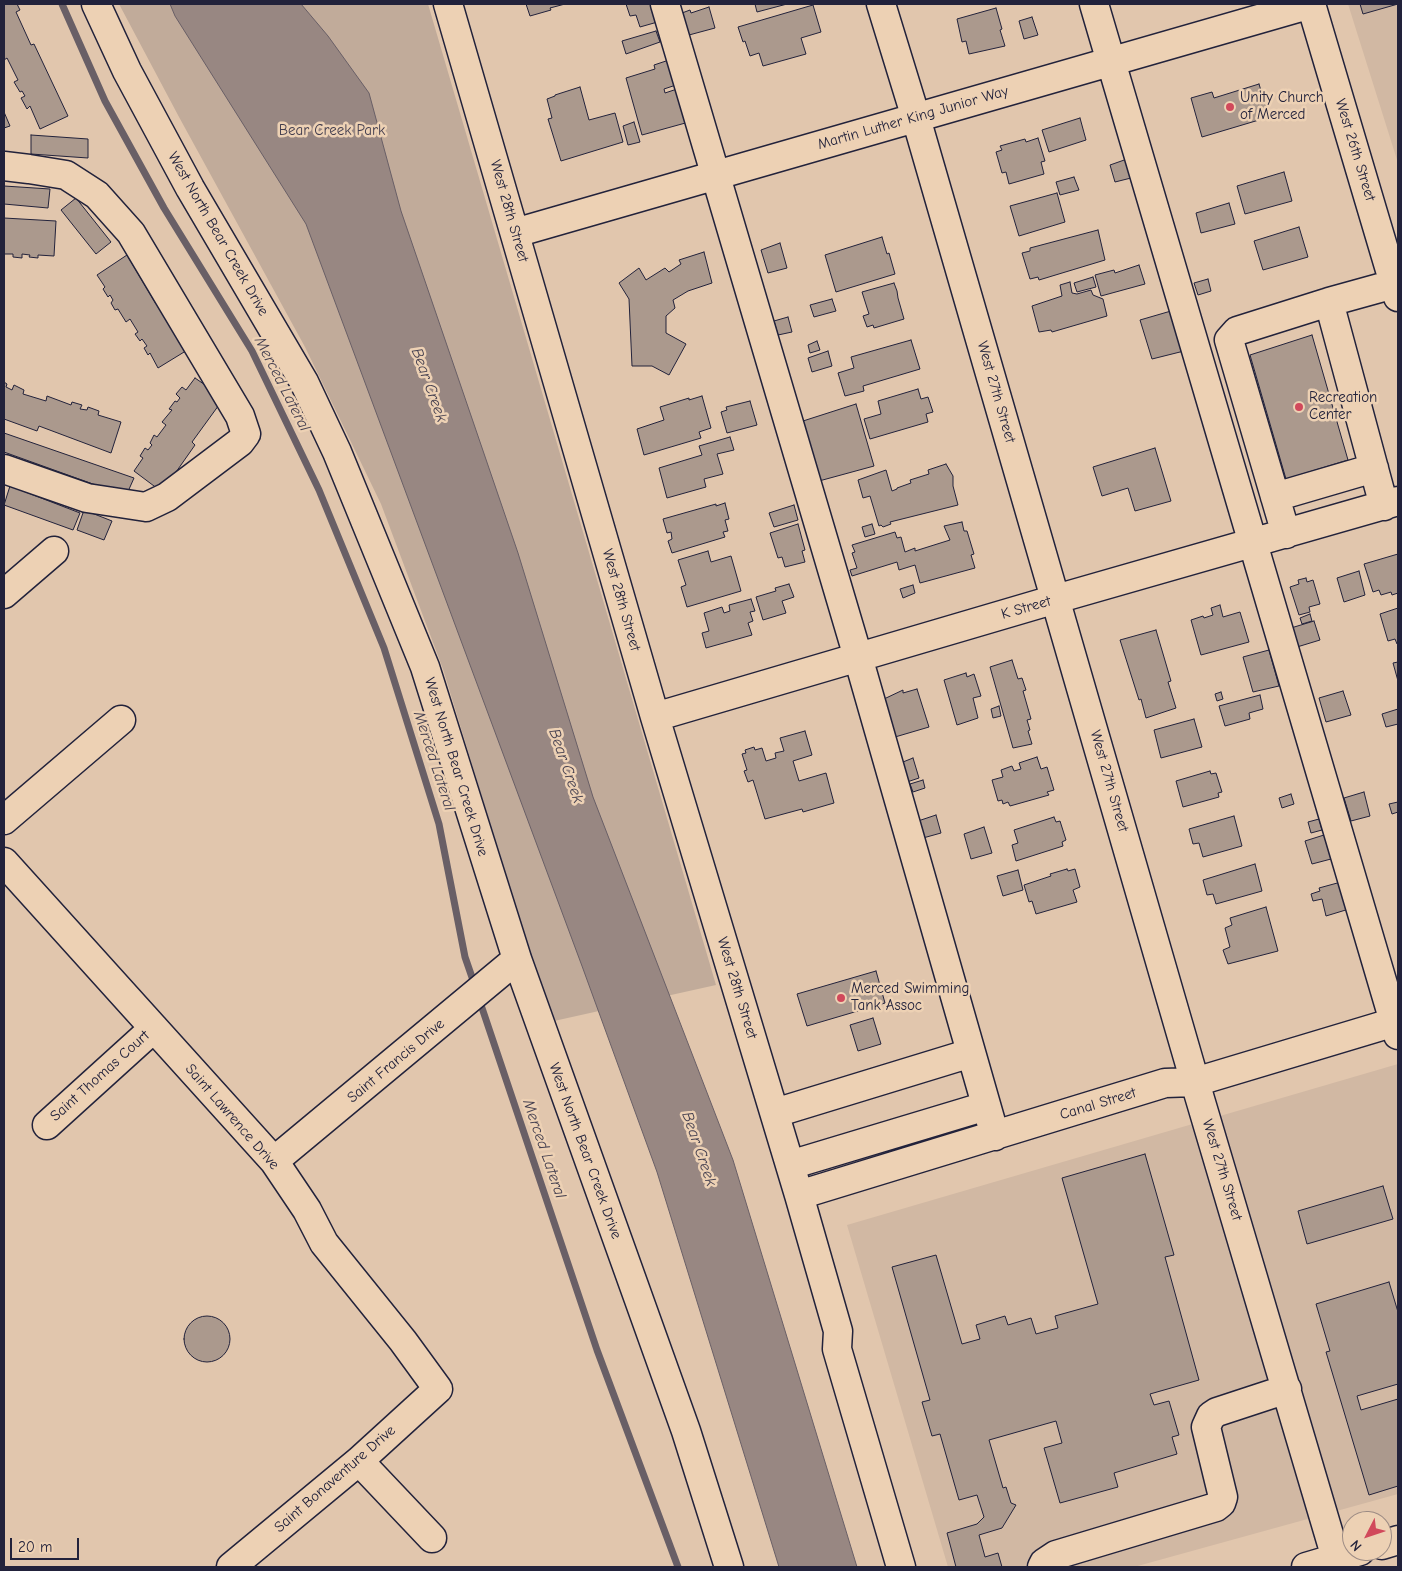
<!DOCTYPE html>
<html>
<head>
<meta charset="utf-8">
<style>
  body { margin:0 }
  #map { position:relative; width:1402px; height:1571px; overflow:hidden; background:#e1c6ad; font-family:"Comic Neue",sans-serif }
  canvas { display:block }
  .frame { position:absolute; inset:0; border:5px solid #22223b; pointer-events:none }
  .north { position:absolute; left:1342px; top:1511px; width:50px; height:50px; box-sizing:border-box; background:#edd1b4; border:1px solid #9c8b84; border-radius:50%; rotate:229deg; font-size:14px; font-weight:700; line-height:20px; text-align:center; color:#22223b }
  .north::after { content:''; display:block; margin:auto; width:18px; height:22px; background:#d1495b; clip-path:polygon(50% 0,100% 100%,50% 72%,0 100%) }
  .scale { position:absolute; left:10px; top:1538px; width:69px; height:22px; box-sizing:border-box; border:2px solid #22223b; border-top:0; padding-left:6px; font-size:15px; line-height:18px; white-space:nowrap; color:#22223b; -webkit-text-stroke:4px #edd1b4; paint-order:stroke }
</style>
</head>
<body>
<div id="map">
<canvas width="1402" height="1571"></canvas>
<div class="frame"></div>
<div class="north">N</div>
<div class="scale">20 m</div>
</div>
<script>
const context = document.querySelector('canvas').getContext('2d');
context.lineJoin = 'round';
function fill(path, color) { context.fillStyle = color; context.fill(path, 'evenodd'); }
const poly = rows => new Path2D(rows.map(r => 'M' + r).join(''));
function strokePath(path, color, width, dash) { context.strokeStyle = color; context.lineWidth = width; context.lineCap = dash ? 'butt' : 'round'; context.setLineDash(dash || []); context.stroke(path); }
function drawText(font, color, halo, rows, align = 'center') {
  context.font = font + ' "Comic Neue",sans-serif'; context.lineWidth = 5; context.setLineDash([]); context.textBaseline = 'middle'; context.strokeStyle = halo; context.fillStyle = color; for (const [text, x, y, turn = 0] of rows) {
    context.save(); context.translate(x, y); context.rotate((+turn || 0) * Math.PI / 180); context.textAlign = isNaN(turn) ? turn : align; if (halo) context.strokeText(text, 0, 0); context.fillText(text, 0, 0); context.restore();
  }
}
fill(poly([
  [1348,4,1398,4,1398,163],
  [1398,1064,1398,1494,1134,1567,948,1567,847,1225]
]), '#d1b8a3');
fill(poly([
  [119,4,428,4,716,985,554,1021,524,935,443,669,381,504,305,347,179,117]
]), '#c1ab9a');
const water = poly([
  [170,4,301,4,328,36,369,93,401,211,518,553,593,797,733,1160,857,1567,779,1567,657,1172,582,966,306,224,175,16,170,4]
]);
fill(water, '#988782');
strokePath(water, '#695f66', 1);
strokePath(poly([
  [62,4,105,101,164,208,252,351,319,490,384,648,439,824,465,957,475,986],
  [479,999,597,1350,678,1567]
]), '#695f66', 7);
const building = poly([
  [4,4,17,4,20,10,16,12,31,45,34,44,68,116,40,129,30,106,27,109,21,98,25,96,22,91,20,92,14,82,18,80,7,58,4,60,4,4],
  [526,4,565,4,550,8,551,10,530,16,526,4],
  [626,4,656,4,661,21,640,27,636,15,630,16,626,4],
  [755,4,787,4,757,12,755,4],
  [1360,4,1398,4,1363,14,1360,4],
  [813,5,821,32,801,38,806,54,763,66,759,53,750,56,745,41,743,42,738,27,813,5],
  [709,7,715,28,689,35,682,13,690,10,691,13,709,7],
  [996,8,1002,29,1000,30,1005,46,969,54,966,41,962,42,957,19,996,8],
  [1032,17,1038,35,1024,39,1019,21,1032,17],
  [656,31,660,42,626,54,622,41,656,31],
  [669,60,676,85,664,89,665,93,680,88,689,122,642,135,626,78,655,69,654,65,669,60],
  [1259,84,1269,117,1202,137,1191,98,1212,92,1214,98,1259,84],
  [580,87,589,120,615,113,623,142,561,161,548,119,552,118,547,99,555,96,555,95,580,87],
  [4,112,10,126,4,128,4,112],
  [1080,118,1086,140,1049,152,1042,130,1080,118],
  [634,122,640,142,628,145,623,126,634,122],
  [31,135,88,139,88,158,31,154,31,135],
  [1038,138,1045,161,1041,162,1044,174,1009,184,1006,172,1002,173,996,152,1002,150,1000,146,1025,139,1026,142,1038,138],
  [1130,158,1135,177,1115,182,1110,165,1130,158],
  [1284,172,1292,201,1245,214,1237,186,1284,172],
  [1074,177,1079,190,1060,195,1056,182,1074,177],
  [4,186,50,189,48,208,4,204,4,186],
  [1057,193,1065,222,1019,236,1010,206,1057,193],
  [76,198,111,242,96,254,61,210,76,198],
  [1229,203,1235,224,1201,233,1196,213,1229,203],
  [4,218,56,221,54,256,38,255,38,258,29,257,30,255,22,254,22,258,13,257,13,254,4,254,4,218],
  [1299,227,1308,257,1263,270,1254,241,1299,227],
  [1098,230,1105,260,1039,280,1038,277,1030,279,1022,253,1030,251,1030,248,1098,230],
  [882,237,887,254,889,253,895,274,836,292,825,255,882,237],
  [780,243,787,268,768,273,761,250,780,243],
  [704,252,712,283,688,291,673,300,675,308,666,316,666,333,686,344,669,375,652,366,632,366,629,299,619,283,639,268,646,280,665,268,669,272,681,264,679,260,704,252],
  [127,255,156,304,160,301,189,349,158,368,150,353,148,355,144,348,147,346,142,339,140,341,135,334,138,332,130,319,126,322,118,309,115,310,111,303,113,300,110,295,108,297,103,289,105,287,97,275,127,255],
  [1139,265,1145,284,1101,296,1095,275,1114,270,1115,273,1139,265],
  [1093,277,1096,287,1077,292,1074,283,1093,277],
  [1208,279,1211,291,1198,295,1194,283,1208,279],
  [1070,282,1072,293,1077,294,1091,290,1093,295,1103,299,1107,316,1052,332,1051,330,1039,332,1032,306,1062,296,1060,285,1070,282],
  [894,283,897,291,898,298,904,319,874,328,873,325,867,327,863,316,869,314,862,292,894,283],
  [832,299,836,311,814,317,810,305,832,299],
  [1171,311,1184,351,1152,359,1140,320,1171,311],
  [788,317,792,332,778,335,774,321,788,317],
  [1312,335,1348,460,1286,479,1250,355,1312,335],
  [911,340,920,369,863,386,864,391,845,396,838,373,854,368,851,357,911,340],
  [817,341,820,350,810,353,808,345,817,341],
  [828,351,832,366,812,372,808,358,828,351],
  [195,378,224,398,192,442,195,445,162,492,134,471,143,458,140,456,145,448,148,450,152,445,150,443,154,435,157,437,166,425,162,422,172,410,169,409,175,401,177,402,180,398,176,394,182,387,186,390,195,378],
  [4,382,7,384,6,387,12,390,14,385,24,390,23,394,46,401,47,396,71,405,72,402,82,405,80,409,87,410,88,407,99,411,98,415,121,422,111,453,39,426,37,431,4,419,4,382],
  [918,389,921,399,928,397,933,412,926,414,928,422,870,439,864,419,881,414,878,401,918,389],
  [702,396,711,428,699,432,701,438,644,455,637,429,664,420,660,407,689,398,689,400,702,396],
  [750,401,757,425,727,433,721,412,727,410,726,407,750,401],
  [856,404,874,466,819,481,803,421,856,404],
  [4,433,134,478,126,496,4,452,4,433],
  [730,437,734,450,717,454,723,474,704,479,706,487,667,498,659,468,702,455,699,446,730,437],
  [1155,448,1171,501,1135,511,1128,488,1102,496,1093,467,1155,448],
  [946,464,953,476,953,486,958,505,890,522,891,524,883,527,881,525,879,526,870,496,863,498,858,480,886,470,892,491,897,489,897,488,911,483,910,480,929,474,928,470,946,464],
  [10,486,80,513,73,530,4,505,10,486],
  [725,503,729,519,725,520,728,531,723,532,725,537,672,553,668,541,672,539,671,532,667,533,663,519,716,504,716,506,725,503],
  [794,505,798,520,774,527,769,513,794,505],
  [84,510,112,521,104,540,77,530,84,510],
  [962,522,964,531,967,531,974,554,971,555,975,568,920,583,915,565,899,570,897,562,852,576,850,570,857,568,852,553,855,552,852,545,895,532,897,538,901,537,905,552,915,548,915,551,950,540,944,526,962,522],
  [798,524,805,550,802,551,805,562,785,567,782,557,778,558,770,533,798,524],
  [872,524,875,534,865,537,862,527,872,524],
  [708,551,711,562,731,556,741,591,687,607,681,587,686,585,678,560,708,551],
  [1398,554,1398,593,1392,595,1391,592,1381,595,1379,590,1373,592,1364,564,1398,554],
  [1359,571,1365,595,1344,602,1337,578,1359,571],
  [1306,578,1307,582,1313,580,1320,604,1309,607,1310,612,1299,615,1290,587,1299,584,1298,580,1306,578],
  [789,584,794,597,782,601,786,613,763,620,756,597,776,591,775,588,789,584],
  [913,585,915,593,903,598,900,589,913,585],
  [751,599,755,611,750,612,753,621,748,623,752,635,706,648,702,633,709,631,704,613,722,607,724,613,730,611,729,605,751,599],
  [1220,605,1223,617,1240,612,1249,642,1201,655,1191,620,1203,616,1204,618,1213,615,1211,608,1220,605],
  [1398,608,1398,643,1397,644,1395,639,1388,641,1380,614,1398,608],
  [1310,614,1312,621,1302,624,1300,618,1310,614],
  [1314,621,1320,640,1297,647,1291,628,1314,621],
  [1156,630,1171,681,1168,682,1176,708,1146,718,1141,699,1139,700,1120,640,1156,630],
  [1269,650,1279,686,1253,692,1243,657,1269,650],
  [1012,660,1018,679,1022,678,1026,690,1023,691,1031,719,1027,720,1030,730,1028,731,1032,744,1013,748,990,667,1012,660],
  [1398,662,1398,681,1393,663,1398,662],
  [966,673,967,677,974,674,981,696,973,698,978,718,957,725,944,680,966,673],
  [917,689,929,727,895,737,884,699,903,690,903,693,917,689],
  [1343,691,1351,715,1326,722,1319,698,1343,691],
  [1221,692,1223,699,1217,701,1215,694,1221,692],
  [1260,695,1263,709,1249,713,1250,719,1225,726,1219,706,1260,695],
  [999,706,1001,716,993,718,991,709,999,706],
  [1398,709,1398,724,1386,727,1382,714,1398,709],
  [1194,719,1202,747,1161,758,1154,730,1194,719],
  [805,731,812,755,793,761,799,781,826,773,834,803,803,812,802,809,765,819,753,780,748,782,744,771,747,770,742,754,746,753,745,750,754,747,755,750,762,748,766,761,776,758,775,753,784,751,780,738,805,731],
  [1037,757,1041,769,1047,767,1054,790,1047,792,1049,795,1010,806,1008,802,1003,804,1002,800,998,801,992,780,1003,777,1001,770,1012,766,1014,771,1021,769,1019,763,1037,757],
  [913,758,919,778,904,783,898,764,913,758],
  [1210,771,1211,774,1216,773,1222,792,1218,793,1219,797,1183,807,1176,781,1210,771],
  [923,780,925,788,913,792,910,784,923,780],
  [1364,792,1370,816,1351,821,1344,798,1364,792],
  [1291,794,1294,804,1282,808,1279,798,1291,794],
  [1398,802,1398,812,1392,814,1389,804,1398,802],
  [936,815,941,833,923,838,918,821,936,815],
  [1234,816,1242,846,1203,857,1199,843,1193,844,1189,829,1234,816],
  [1054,817,1056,822,1060,821,1066,840,1062,842,1063,846,1016,861,1012,845,1018,843,1014,830,1054,817],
  [1319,819,1322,830,1311,833,1308,822,1319,819],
  [984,827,992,853,971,859,964,834,984,827],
  [1324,835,1331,859,1312,864,1305,841,1324,835],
  [1255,864,1262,891,1216,904,1213,894,1207,895,1203,880,1255,864],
  [1067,869,1068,871,1075,869,1080,887,1073,890,1077,902,1036,914,1032,901,1029,902,1024,885,1051,876,1050,874,1067,869],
  [1018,870,1023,890,1003,896,997,876,1018,870],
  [1341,882,1349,909,1326,916,1322,899,1313,901,1311,894,1320,891,1319,888,1341,882],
  [1266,907,1278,951,1228,964,1223,950,1230,947,1225,928,1232,925,1230,918,1266,907],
  [876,971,885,1003,807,1026,797,994,876,971],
  [873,1018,881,1044,858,1051,850,1025,873,1018],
  [1145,1154,1174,1255,1165,1257,1199,1380,1150,1394,1154,1405,1169,1401,1179,1435,1172,1437,1177,1454,1114,1473,1118,1487,1060,1503,1044,1448,1062,1443,1056,1421,989,1440,1003,1488,1006,1487,1011,1503,1016,1505,1002,1528,979,1535,985,1557,998,1553,1002,1567,956,1567,947,1533,977,1524,984,1517,977,1495,959,1500,940,1434,932,1436,922,1402,930,1400,892,1267,936,1255,962,1344,980,1339,976,1325,1005,1316,1008,1325,1031,1318,1036,1334,1058,1328,1055,1316,1098,1304,1062,1178,1145,1154],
  [1383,1186,1393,1219,1307,1244,1298,1211,1383,1186],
  [1389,1282,1398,1312,1398,1384,1357,1396,1361,1410,1398,1399,1398,1486,1369,1495,1326,1352,1330,1351,1316,1304,1389,1282],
  '184 1339a23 23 0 1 1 46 0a23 23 0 1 1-46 0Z'
]);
fill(building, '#ab998d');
strokePath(building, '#22223b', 1);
const minor = poly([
  [96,4,127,71,190,188,304,382,337,452,425,667,517,959,686,1431,729,1567],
  [448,4,655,717,799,1195,838,1331,837,1349,901,1567],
  [665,4,858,657,995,1136],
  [881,4,916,118,1195,1082,1336,1558],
  [1094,4,1398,1035],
  [1311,4,1398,297],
  [4,166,29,169,66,175,97,195,131,233,240,416,246,434,240,442,167,497,146,507,87,498,4,469],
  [515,233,1311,4],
  [1329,302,1394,284],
  [1275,497,1374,468],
  [1286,534,1229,340,1237,331,1329,302,1384,506],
  [4,594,54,551],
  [655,717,1056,599,1398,501],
  [4,820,121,720],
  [4,862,274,1161,307,1210,324,1243,403,1341,438,1389,359,1461,231,1567],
  [775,1113,971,1053],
  [47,1125,154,1028],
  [274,1161,517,959],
  [790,1165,986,1106],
  [799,1195,1165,1083,1195,1082,1398,1021],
  [359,1461,432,1538],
  [1382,1545,1398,1540],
  [1042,1567,1044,1563,1056,1555,1216,1507,1221,1503,1223,1497,1206,1427,1211,1416,1217,1412,1287,1389],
  [1306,1567,1360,1551]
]);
strokePath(minor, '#22223b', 31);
strokePath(minor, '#edd1b4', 28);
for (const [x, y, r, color] of [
  [1230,107,5,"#d1495b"],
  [1299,407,5,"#d1495b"],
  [841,998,5,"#d1495b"]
]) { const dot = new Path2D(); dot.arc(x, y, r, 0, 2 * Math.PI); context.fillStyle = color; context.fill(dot); strokePath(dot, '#edd1b4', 2); }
drawText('15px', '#22223b', '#edd1b4', [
  ["Unity Church",1240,98],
  ["of Merced",1240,115],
  ["Recreation",1309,398],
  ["Center",1309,415],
  ["Merced Swimming",851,989],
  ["Tank Assoc",851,1006]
], 'left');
drawText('15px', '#22223b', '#edd1b4', [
  ["Martin Luther King Junior Way",913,118,-16],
  ["West 26th Street",1355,150,73],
  ["West 28th Street",509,211,74],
  ["West North Bear Creek Drive",218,234,60],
  ["West 27th Street",996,392,74],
  ["West 28th Street",621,600,74],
  ["K Street",1026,608,-16],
  ["West North Bear Creek Drive",456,767,73],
  ["West 27th Street",1109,781,74],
  ["West 28th Street",737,988,73],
  ["Saint Francis Drive",396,1061,-40],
  ["Saint Thomas Court",100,1076,-42],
  ["Canal Street",1098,1104,-17],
  ["Saint Lawrence Drive",232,1117,49],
  ["West North Bear Creek Drive",585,1151,70],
  ["West 27th Street",1222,1170,73],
  ["Saint Bonaventure Drive",335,1479,-41]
]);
drawText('15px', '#423d4e', '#edd1b4', [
  ["Bear Creek Park",332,131]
]);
drawText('italic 16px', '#454050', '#edd1b4', [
  ["Merced Lateral",282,384,63],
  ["Bear Creek",429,385,70],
  ["Merced Lateral",434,761,72],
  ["Bear Creek",566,766,71],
  ["Merced Lateral",544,1149,71],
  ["Bear Creek",699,1149,71]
]);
</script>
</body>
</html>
